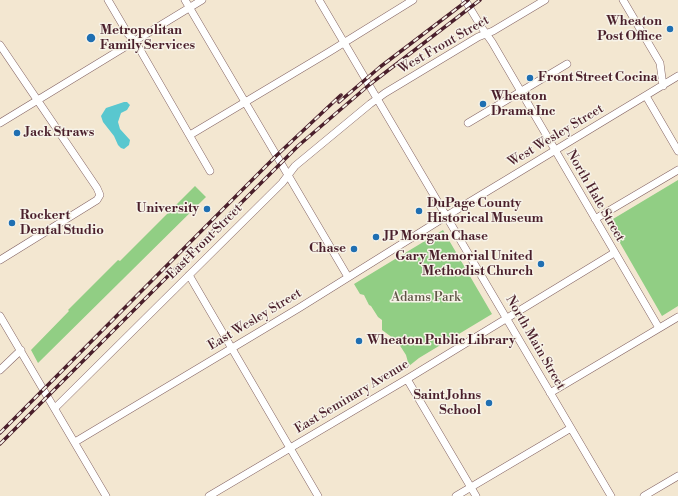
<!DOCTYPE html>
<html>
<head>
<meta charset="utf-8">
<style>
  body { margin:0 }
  canvas { display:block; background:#f3e7d1 }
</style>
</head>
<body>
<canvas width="678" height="496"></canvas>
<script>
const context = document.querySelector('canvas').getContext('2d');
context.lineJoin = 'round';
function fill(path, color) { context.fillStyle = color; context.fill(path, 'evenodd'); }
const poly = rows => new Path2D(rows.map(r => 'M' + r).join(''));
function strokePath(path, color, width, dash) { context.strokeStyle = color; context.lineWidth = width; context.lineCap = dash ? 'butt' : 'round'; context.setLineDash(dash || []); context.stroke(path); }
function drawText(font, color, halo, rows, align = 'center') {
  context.font = font + ' "Libre Bodoni",serif'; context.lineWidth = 3; context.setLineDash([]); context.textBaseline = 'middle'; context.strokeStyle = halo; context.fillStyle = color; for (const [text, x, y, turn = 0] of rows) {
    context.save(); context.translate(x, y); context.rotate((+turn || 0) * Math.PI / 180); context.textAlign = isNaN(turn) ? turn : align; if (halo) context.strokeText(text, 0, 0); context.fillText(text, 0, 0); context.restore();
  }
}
fill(poly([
  [678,180,678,306,662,316,608,222],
  [195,186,206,197,38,363,31,350,69,311,68,310,118,260,120,261],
  [443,230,492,314,419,358,409,366,406,355,397,341,382,330,382,320,378,317,371,306,369,305,364,295,360,294,354,284]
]), '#91ce84');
fill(poly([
  [124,102,127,102,130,105,127,110,121,113,118,122,120,129,130,140,129,145,124,149,121,148,118,145,114,136,103,122,101,116,106,108]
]), '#59c7cf');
const minor = poly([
  [108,0,128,34,135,41,210,171],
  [185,0,348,277],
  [319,0,611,496],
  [465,0,482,28,492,42,659,328],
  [623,0,660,63,663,86],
  [0,45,97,188,100,195,97,200,0,260],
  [646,96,678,151],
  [0,123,202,0],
  [468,123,567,64],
  [190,135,329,52,413,0],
  [595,219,678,170],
  [189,275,318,496],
  [0,316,106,496],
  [0,370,21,350],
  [407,379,476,496],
  [550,393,678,317],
  [55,408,282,183,295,166,370,104,385,93,478,37,493,31,545,0],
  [75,442,299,308,453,212,678,76],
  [209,496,407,379,614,253],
  [456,496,571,428],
  [644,496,678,476]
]);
strokePath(minor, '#856565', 8);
strokePath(minor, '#fff', 7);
const rail = poly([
  [339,102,380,67,468,0],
  [0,433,276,156,341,95],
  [0,444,298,146,369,85,480,0]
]);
strokePath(rail, '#4a1f2b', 3.5);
strokePath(rail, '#f7f3e8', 2, [6]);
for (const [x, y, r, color] of [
  [670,29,4,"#1f6fb2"],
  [91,38,5,"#1f6fb2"],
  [530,78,4,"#1f6fb2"],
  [483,104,4,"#1f6fb2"],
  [17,133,4,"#1f6fb2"],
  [207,209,4,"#1f6fb2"],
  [419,211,4,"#1f6fb2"],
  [12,223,4,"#1f6fb2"],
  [376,237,4,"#1f6fb2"],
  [354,249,4,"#1f6fb2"],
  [541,264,4,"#1f6fb2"],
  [359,341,4,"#1f6fb2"],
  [489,403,4,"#1f6fb2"]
]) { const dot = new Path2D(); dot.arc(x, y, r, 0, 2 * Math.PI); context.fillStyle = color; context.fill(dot); strokePath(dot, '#f7f3e8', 1.5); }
drawText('bold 13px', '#4a1f2b', '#f7f3e8', [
  ["Wheaton",662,22,"right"],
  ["Post Office",662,37,"right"],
  ["Metropolitan",100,31],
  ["Family Services",100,46],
  ["Front Street Cocina",538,78],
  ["Wheaton",491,97],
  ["Drama Inc",491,112],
  ["Jack Straws",25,133],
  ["DuPage County",427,204],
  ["Historical Museum",427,219],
  ["University",199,209,"right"],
  ["Rockert",20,216],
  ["Dental Studio",20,231],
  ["JP Morgan Chase",384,237],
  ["Chase",346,249,"right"],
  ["Gary Memorial United",533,257,"right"],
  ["Methodist Church",533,272,"right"],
  ["Wheaton Public Library",367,341],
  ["Saint Johns",481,396,"right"],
  ["School",481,411,"right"]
], 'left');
drawText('13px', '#4a1f2b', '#f7f3e8', [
  ["West Front Street",444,45,-30],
  ["West Wesley Street",556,136,-31],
  ["North Hale Street",595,196,60],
  ["East Front Street",205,242,-45],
  ["East Wesley Street",255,320,-31],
  ["North Main Street",535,343,60],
  ["East Seminary Avenue",352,397,-31]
]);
drawText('13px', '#5f5446', '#f7f3e8', [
  ["Adams Park",426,298]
]);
</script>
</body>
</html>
